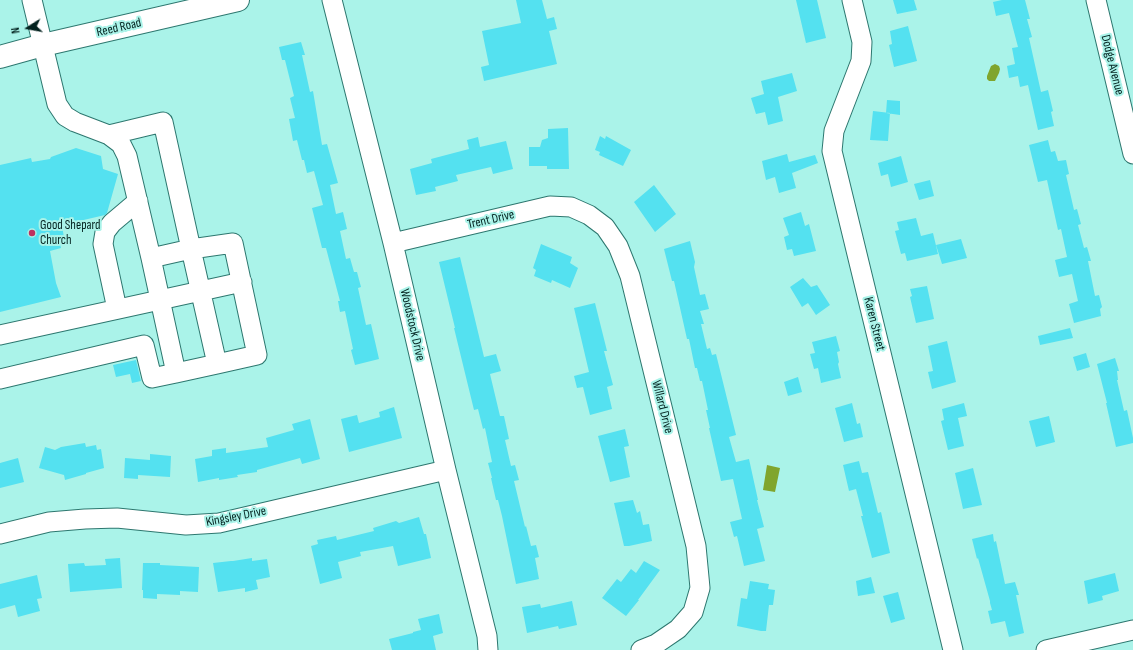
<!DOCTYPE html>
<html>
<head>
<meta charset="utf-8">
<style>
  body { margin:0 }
  #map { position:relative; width:1133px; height:650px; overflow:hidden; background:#aaf3e9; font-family:"Sofia Sans Condensed",sans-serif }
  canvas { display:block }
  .north { position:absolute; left:8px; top:8px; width:40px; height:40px; -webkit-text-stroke:3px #aaf3e9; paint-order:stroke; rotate:259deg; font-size:11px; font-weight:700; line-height:16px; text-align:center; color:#03221f }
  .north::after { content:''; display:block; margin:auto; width:14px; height:18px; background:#03221f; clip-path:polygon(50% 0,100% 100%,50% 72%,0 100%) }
</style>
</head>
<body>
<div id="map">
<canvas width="1133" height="650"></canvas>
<div class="north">N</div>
</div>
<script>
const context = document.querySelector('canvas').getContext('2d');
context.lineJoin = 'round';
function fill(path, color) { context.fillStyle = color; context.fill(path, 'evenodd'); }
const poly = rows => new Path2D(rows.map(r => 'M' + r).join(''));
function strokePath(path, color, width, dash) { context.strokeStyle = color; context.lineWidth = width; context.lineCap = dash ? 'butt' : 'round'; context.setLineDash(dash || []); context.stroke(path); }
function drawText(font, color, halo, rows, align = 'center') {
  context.font = font + ' "Sofia Sans Condensed",sans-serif'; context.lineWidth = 4; context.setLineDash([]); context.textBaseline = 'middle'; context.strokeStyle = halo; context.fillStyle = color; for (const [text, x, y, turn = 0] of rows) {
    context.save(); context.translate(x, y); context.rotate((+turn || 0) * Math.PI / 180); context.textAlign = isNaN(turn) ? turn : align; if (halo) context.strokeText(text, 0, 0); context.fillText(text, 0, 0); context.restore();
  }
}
fill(poly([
  [995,64,999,66,1000,69,999,73,995,81,989,81,987,79,987,76,991,66],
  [767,465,780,468,775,492,763,490]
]), '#80a52d');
fill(poly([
  [516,0,542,0,547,19,554,17,557,29,549,31,557,64,484,81,481,67,489,65,482,31,521,23],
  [796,0,817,0,826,38,806,43],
  [893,0,914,0,917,10,897,14],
  [1002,0,1025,0,1030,19,1027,19,1032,37,1029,38,1041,92,1048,90,1053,111,1051,112,1054,126,1038,130,1028,85,1020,87,1018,76,1009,78,1007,66,1015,64,1012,48,1018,47,1009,13,996,16,993,2],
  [908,26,917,61,894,67,889,45,892,44,890,31],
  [301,42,305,55,302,55,310,92,313,91,322,145,327,144,338,183,330,185,336,214,343,212,347,229,340,231,346,259,350,258,354,272,357,272,361,287,358,288,366,325,371,324,379,359,355,365,351,350,353,349,345,311,340,312,338,301,340,301,326,248,322,248,312,208,323,205,314,171,307,173,304,160,302,160,297,140,293,141,289,119,295,118,290,98,294,96,285,60,282,60,279,47],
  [792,73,797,91,778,97,783,121,768,125,765,112,756,114,751,98,764,94,761,81],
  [887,100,900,101,900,115,886,113],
  [873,111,890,113,888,141,870,140],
  [568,128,569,169,547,169,547,166,529,166,529,147,540,147,542,140,548,138,548,129],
  [600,136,605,139,606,136,631,150,623,166,599,155,600,152,595,150],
  [478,137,480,147,506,141,513,169,493,174,491,167,456,175,458,181,435,187,436,191,416,195,410,169,432,163,431,159,469,149,467,140],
  [1048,140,1051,152,1055,151,1058,161,1066,160,1069,174,1066,175,1074,210,1077,209,1081,224,1078,225,1084,248,1087,247,1091,261,1088,261,1095,296,1099,295,1102,307,1100,309,1101,316,1074,323,1069,304,1078,301,1072,274,1059,277,1055,260,1067,257,1061,229,1058,230,1047,180,1038,182,1029,145],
  [76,148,101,156,103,169,118,174,107,213,105,215,62,225,64,238,59,240,61,248,50,251,56,283,61,297,0,312,0,165,31,158,32,162,50,159,51,157],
  [787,154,789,162,815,155,818,163,792,173,796,188,779,193,775,177,766,180,762,161],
  [901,156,908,182,891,187,888,174,881,176,878,163],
  [930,180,934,196,919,200,914,184],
  [654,185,676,214,655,232,634,202],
  [801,212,805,226,809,224,816,251,794,256,792,249,787,250,784,237,789,235,783,218],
  [916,218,921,236,933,233,938,254,907,261,905,253,901,254,895,231,899,230,897,222],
  [961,239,967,258,942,264,936,245],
  [690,241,695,262,694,267,700,295,705,294,709,309,700,311,704,324,701,324,707,349,710,348,712,355,716,354,736,435,729,437,736,462,749,459,758,500,757,500,764,527,757,529,765,561,744,566,737,536,734,537,730,522,742,519,733,479,721,481,709,428,710,428,706,410,708,410,702,381,700,381,697,368,695,368,689,339,687,339,674,281,672,281,664,249],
  [541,244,572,257,570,263,578,268,570,288,552,280,551,283,534,276,536,270,533,268],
  [460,257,484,357,496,354,501,371,490,374,500,416,504,416,509,439,505,440,511,466,515,465,519,480,514,481,525,527,526,526,531,546,536,545,539,557,535,558,539,579,516,584,502,516,498,500,496,500,491,478,492,478,488,463,492,462,485,428,483,429,478,409,474,410,454,328,455,328,439,262],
  [803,278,811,287,817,285,830,305,816,315,808,303,802,307,790,287],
  [927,286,934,319,916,323,910,297,912,296,910,289],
  [595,303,607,351,604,351,613,385,607,387,612,409,590,415,583,387,577,388,574,376,589,372,574,308],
  [1070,328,1073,338,1040,345,1038,336],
  [836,336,840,351,837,352,839,362,838,364,841,378,821,383,818,368,814,369,810,354,815,353,812,342],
  [947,341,956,382,932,389,928,372,933,371,928,346],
  [1086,353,1090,367,1077,371,1073,357],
  [1115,358,1119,371,1117,371,1118,380,1117,380,1124,411,1127,410,1133,438,1133,443,1116,447,1106,403,1107,403,1097,364],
  [136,360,141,381,132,383,130,374,116,377,113,365],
  [798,377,802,392,788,396,784,382],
  [852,403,857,424,860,423,863,437,844,442,835,408],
  [964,403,967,416,958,418,964,446,948,450,941,421,944,420,942,409],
  [394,407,402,438,349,452,341,419,357,415,359,423,380,417,379,412],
  [1049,416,1055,442,1036,447,1029,421],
  [310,419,320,459,302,464,300,458,257,470,257,472,237,475,238,477,219,480,219,478,198,482,195,459,212,456,212,450,226,448,226,453,268,447,266,438,294,430,292,424],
  [625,429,629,446,624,447,630,477,610,482,598,436],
  [85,443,86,447,96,445,97,450,101,449,104,468,86,473,86,474,65,480,64,475,39,468,45,447,55,450,61,447],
  [150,454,171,456,170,477,138,475,138,479,124,478,125,458,150,460],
  [18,458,24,482,0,488,0,463],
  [859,461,862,473,868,472,878,513,881,512,890,553,872,558,861,516,863,516,856,489,849,491,843,465],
  [973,468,982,505,963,509,955,473],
  [633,500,637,513,640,511,643,525,649,524,652,541,629,546,624,546,614,503],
  [419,517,424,534,426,534,431,558,398,566,393,546,360,552,361,556,338,562,342,578,320,584,311,546,318,544,317,540,336,536,337,540,374,531,373,528,396,521,399,523],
  [993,534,994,542,996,541,1005,584,1015,582,1019,595,1016,595,1024,633,1009,637,1005,621,991,624,988,611,992,610,990,603,990,601,978,558,977,559,972,539],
  [120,558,122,588,70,592,68,564,84,563,85,566,106,565,105,559],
  [252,558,252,561,267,559,270,577,256,580,258,589,245,592,245,588,218,592,213,563,231,561,233,561],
  [644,561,660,570,638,600,639,600,626,616,602,598,617,579,621,582,631,569,636,573],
  [143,563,160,563,160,565,199,567,198,592,180,591,180,595,157,594,157,599,143,598,143,590,142,590],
  [1115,573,1119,591,1102,596,1103,600,1088,604,1084,581],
  [37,575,42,598,37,599,40,611,18,617,15,605,0,609,0,584],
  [871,577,875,593,858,596,856,581],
  [750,581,769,584,768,589,775,590,773,605,769,605,766,631,761,631,737,626,741,598,747,599],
  [898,592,905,619,891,623,883,596],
  [572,601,577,625,559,629,558,626,527,633,522,607,540,604,541,608],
  [439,614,443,633,433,636,436,650,392,650,389,639,413,633,413,632,421,630,418,619]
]), '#54e1f0');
const minor = poly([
  [32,0,57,104,65,116,75,122,109,135,121,144,127,156,151,258],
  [332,0,393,243,446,470,487,636,488,650],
  [852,0,862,42,861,61,834,131,832,151,953,650],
  [1096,0,1133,154],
  [109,135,163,122,191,249,217,364,176,373,151,258,191,249,233,243,257,355,217,364],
  [393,243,550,206,571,207,589,215,605,227,618,246,630,276,696,546,700,588,693,612,678,629,656,644,641,650],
  [117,309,103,244,105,232,112,223,138,201],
  [0,335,242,282],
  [0,379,144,345,152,378,176,373],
  [0,534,49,522,85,519,117,518,186,525,219,523,446,470],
  [1046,650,1133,630]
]);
const major = poly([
  [0,57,43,45,238,0]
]);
strokePath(minor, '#2d776f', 21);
strokePath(major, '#2d776f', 24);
strokePath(minor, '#fff', 19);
strokePath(major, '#fff', 22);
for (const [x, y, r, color] of [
  [32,233,4,"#be3160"]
]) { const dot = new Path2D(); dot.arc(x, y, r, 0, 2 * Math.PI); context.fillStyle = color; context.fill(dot); strokePath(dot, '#aaf3e9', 1.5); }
drawText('13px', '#03221f', '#aaf3e9', [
  ["Reed Road",119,28,-13],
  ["Dodge Avenue",1112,65,76],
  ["Trent Drive",491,220,-13],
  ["Karen Street",874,324,76],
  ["Woodstock Drive",412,325,77],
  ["Willard Drive",662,407,76],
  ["Kingsley Drive",236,517,-11]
]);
drawText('13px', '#03221f', '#aaf3e9', [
  ["Good Shepard",40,226],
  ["Church",40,241]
], 'left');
</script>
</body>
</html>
